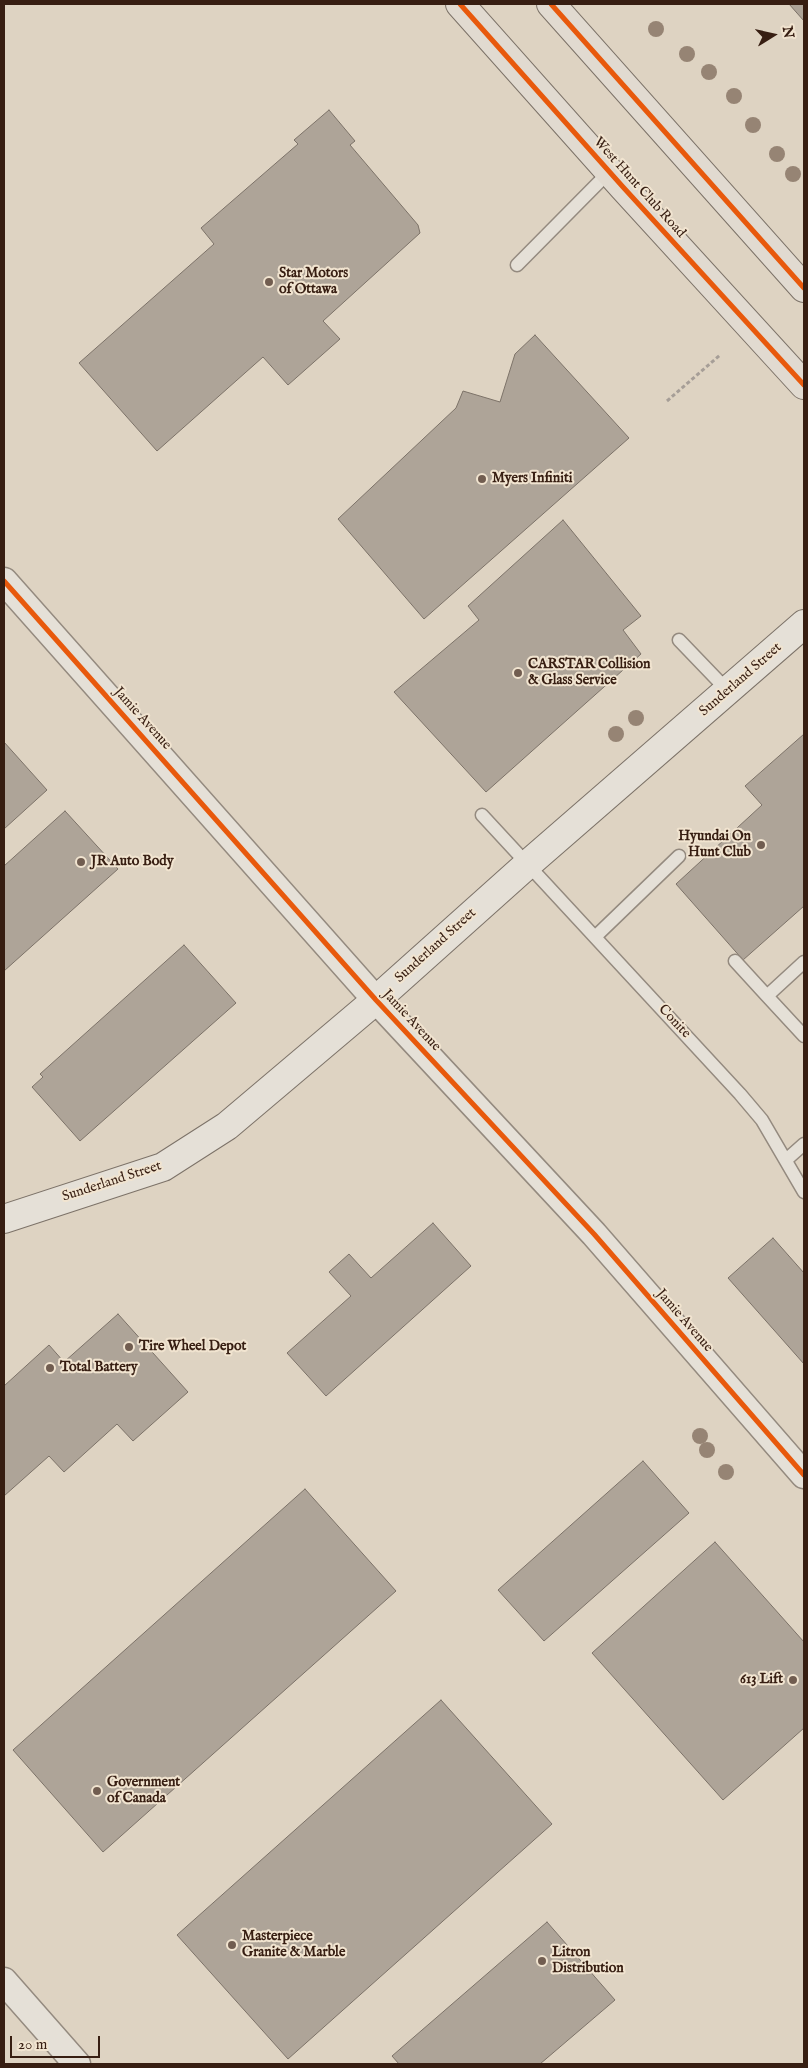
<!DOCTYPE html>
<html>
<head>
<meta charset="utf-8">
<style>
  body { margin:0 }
  #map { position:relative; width:808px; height:2068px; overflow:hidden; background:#ded3c2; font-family:"IM FELL English",serif }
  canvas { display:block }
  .frame { position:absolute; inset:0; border:5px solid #371e12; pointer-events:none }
  .north { position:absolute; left:748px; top:10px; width:50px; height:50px; -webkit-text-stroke:4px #f1e4d0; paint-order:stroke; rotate:80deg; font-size:14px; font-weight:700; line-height:20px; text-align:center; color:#371e12 }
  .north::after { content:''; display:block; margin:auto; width:18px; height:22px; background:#371e12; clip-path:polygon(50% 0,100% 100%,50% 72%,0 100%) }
  .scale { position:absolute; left:10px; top:2036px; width:90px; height:22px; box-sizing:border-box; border:2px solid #371e12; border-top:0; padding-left:6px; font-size:15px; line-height:18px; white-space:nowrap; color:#371e12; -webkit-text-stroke:4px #f1e4d0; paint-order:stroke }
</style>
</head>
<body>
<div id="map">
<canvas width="808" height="2068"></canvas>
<div class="frame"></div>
<div class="north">N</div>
<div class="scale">20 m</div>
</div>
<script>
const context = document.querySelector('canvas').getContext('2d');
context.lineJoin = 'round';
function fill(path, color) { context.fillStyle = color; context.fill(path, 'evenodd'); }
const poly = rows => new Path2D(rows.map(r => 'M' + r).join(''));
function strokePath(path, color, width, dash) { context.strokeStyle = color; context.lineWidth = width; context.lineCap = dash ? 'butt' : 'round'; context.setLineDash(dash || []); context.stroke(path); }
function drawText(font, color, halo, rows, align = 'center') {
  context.font = font + ' "IM FELL English",serif'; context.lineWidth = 4; context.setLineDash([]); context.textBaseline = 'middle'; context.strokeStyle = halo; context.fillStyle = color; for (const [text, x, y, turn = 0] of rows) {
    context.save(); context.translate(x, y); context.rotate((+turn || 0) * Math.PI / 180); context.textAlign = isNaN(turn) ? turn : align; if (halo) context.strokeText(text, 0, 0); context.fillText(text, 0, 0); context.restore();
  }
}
const building = poly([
  [789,4,804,4,804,21,789,4],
  [329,110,355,141,350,145,418,225,420,233,323,321,340,339,288,385,263,357,157,451,79,363,214,244,201,228,298,144,294,140,329,110],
  [535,335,629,438,424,619,338,519,456,408,463,391,500,402,515,354,535,335],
  [563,520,641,616,623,630,641,654,486,792,394,692,479,620,468,606,563,520],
  [804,734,804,906,743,960,676,884,762,805,745,786,804,734],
  [4,742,47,790,4,829,4,742],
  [65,811,118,869,4,971,4,866,65,811],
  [184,945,236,1003,80,1141,32,1087,43,1077,40,1074,184,945],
  [433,1223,471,1266,326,1396,287,1353,351,1296,329,1272,349,1254,371,1278,433,1223],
  [773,1238,804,1273,804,1364,728,1278,773,1238],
  [118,1314,188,1392,133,1441,117,1424,64,1472,49,1456,4,1496,4,1386,49,1345,64,1362,118,1314],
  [643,1461,689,1513,544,1641,498,1590,643,1461],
  [305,1489,396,1591,103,1852,13,1750,305,1489],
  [715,1542,804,1642,804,1728,723,1800,592,1653,715,1542],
  [441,1700,552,1824,288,2059,177,1935,441,1700],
  [547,1922,615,2000,540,2064,399,2064,392,2056,547,1922]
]);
fill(building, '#aea498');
strokePath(building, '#7c7268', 1);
const lane = poly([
  [517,265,609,172],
  [679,640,728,691],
  [482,815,740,1094,762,1120,804,1192],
  [595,937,679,856],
  [735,961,767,996],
  [804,1036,767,996,804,962],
  [786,1160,804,1144]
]);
const street = poly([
  [4,581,376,1000,594,1234,804,1475],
  [4,1981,77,2064]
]);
const secondary = poly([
  [4,1219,163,1167,227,1126,376,1000,528,864,804,624]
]);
const primary = poly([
  [460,4,623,187,804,385],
  [551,4,804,288]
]);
strokePath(lane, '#948a7f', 15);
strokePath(street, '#948a7f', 29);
strokePath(secondary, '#7c7268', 30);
strokePath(primary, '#7c7268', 30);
strokePath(poly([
  [667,401,720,355]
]), '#a69e97', 3, [4, 2.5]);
strokePath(lane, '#e5e0d7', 12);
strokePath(street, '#e5e0d7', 26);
strokePath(secondary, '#e5e0d7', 28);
strokePath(primary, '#e1dad0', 28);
strokePath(poly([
  [460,4,623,187,804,385],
  [551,4,804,288],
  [4,581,376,1000,594,1234,804,1475]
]), '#e8590c', 5);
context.fillStyle = '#968474';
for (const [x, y] of [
  [656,29],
  [687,54],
  [709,72],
  [734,96],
  [753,125],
  [777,154],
  [793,174],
  [636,718],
  [616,734],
  [700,1436],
  [707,1450],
  [726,1472]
]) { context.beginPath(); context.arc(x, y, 8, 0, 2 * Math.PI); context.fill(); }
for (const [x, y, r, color] of [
  [269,282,5,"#715d50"],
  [482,479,5,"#715d50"],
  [518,673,5,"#715d50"],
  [761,845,5,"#715d50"],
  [81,862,5,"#715d50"],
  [129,1347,5,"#715d50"],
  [50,1368,5,"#715d50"],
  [793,1680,5,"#715d50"],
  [97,1791,5,"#715d50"],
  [232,1945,5,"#715d50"],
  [542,1961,5,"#715d50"]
]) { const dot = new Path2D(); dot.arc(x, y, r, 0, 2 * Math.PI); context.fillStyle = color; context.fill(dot); strokePath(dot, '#f1e4d0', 2); }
drawText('14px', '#371e12', '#f1e4d0', [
  ["West Hunt Club Road",639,188,48],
  ["Sunderland Street",741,680,-41],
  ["Jamie Avenue",142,719,48],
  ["Sunderland Street",436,946,-42],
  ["Jamie Avenue",411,1021,47],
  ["Conite",674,1022,47],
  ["Sunderland Street",112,1182,-18],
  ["Jamie Avenue",684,1321,49]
]);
drawText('bold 14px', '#371e12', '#f1e4d0', [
  ["Star Motors",279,274],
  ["of Ottawa",279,290],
  ["Myers Infiniti",492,479],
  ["CARSTAR Collision",528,665],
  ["& Glass Service",528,681],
  ["Hyundai On",751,837,"right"],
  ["Hunt Club",751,853,"right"],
  ["JR Auto Body",91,862],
  ["Tire Wheel Depot",139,1347],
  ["Total Battery",60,1368],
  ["613 Lift",783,1680,"right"],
  ["Government",107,1783],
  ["of Canada",107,1799],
  ["Masterpiece",242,1937],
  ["Granite & Marble",242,1953],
  ["Litron",552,1953],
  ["Distribution",552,1969]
], 'left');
</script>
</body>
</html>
